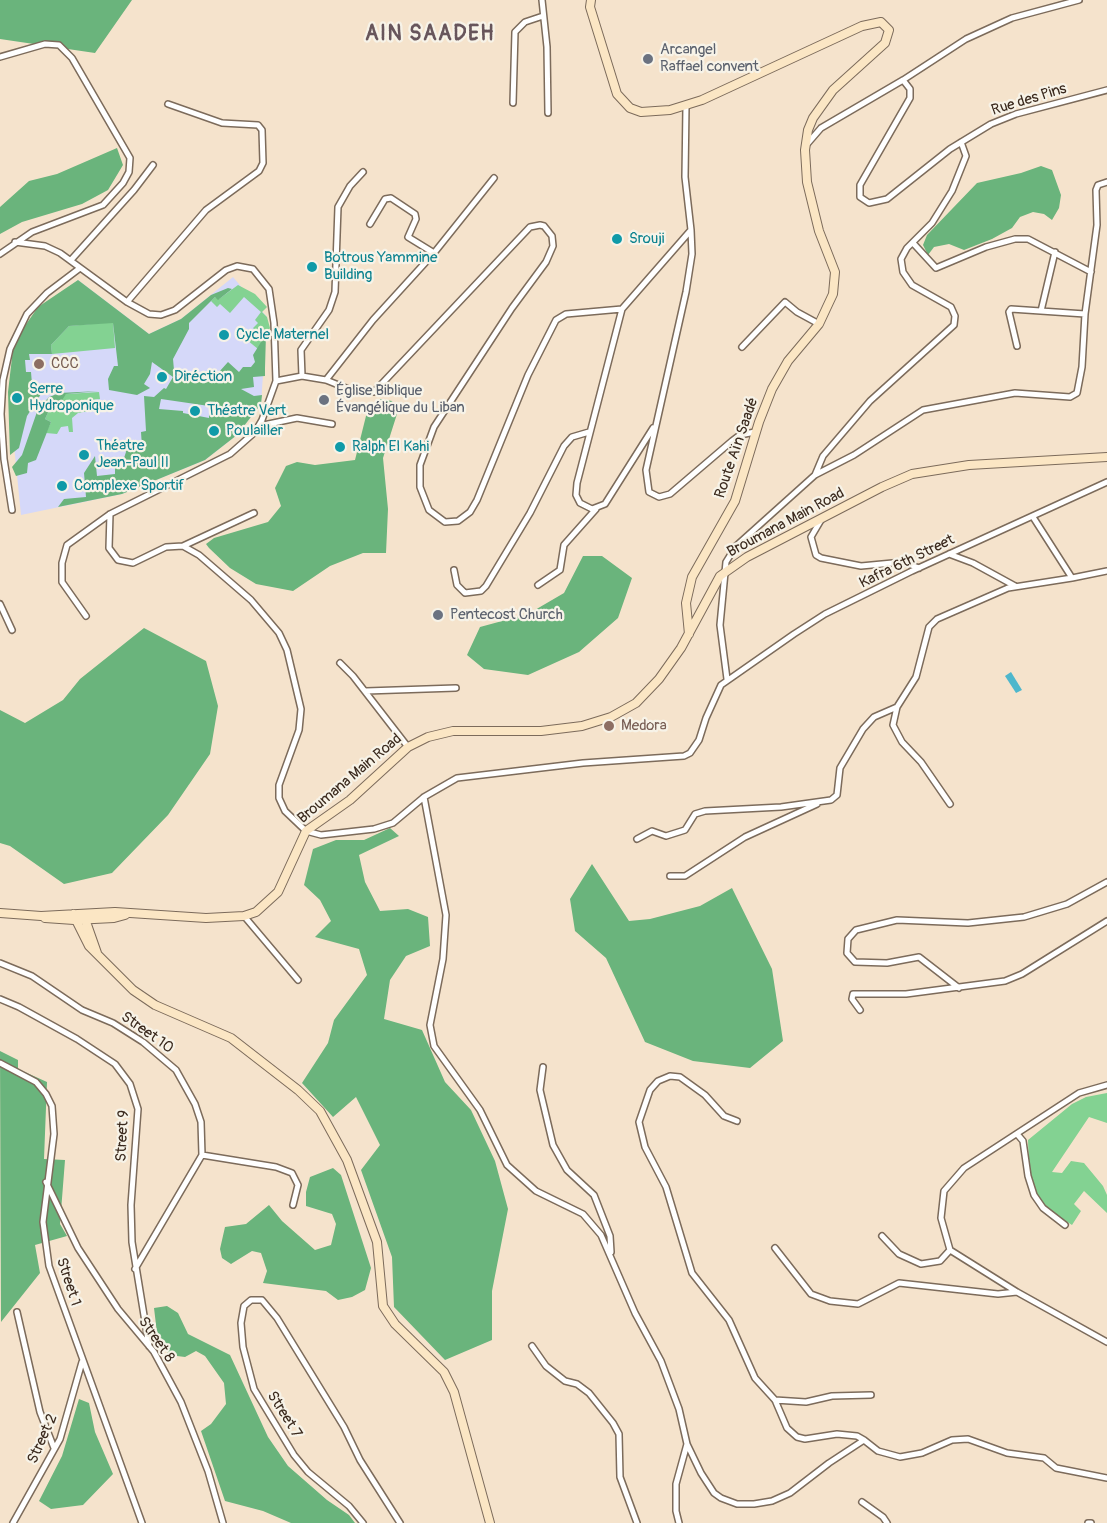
<!DOCTYPE html>
<html>
<head>
<meta charset="utf-8">
<style>
  body { margin:0 }
  canvas { display:block; background:#f5e3cc }
</style>
</head>
<body>
<canvas width="1107" height="1523"></canvas>
<script>
const context = document.querySelector('canvas').getContext('2d');
context.lineJoin = 'round';
function fill(path, color) { context.fillStyle = color; context.fill(path, 'evenodd'); }
const poly = rows => new Path2D(rows.map(r => 'M' + r).join(''));
function strokePath(path, color, width, dash) { context.strokeStyle = color; context.lineWidth = width; context.lineCap = dash ? 'butt' : 'round'; context.setLineDash(dash || []); context.stroke(path); }
function drawText(font, color, halo, rows, align = 'center') {
  context.font = font + ' Pangolin,sans-serif'; context.lineWidth = 4.5; context.setLineDash([]); context.textBaseline = 'middle'; context.strokeStyle = halo; context.fillStyle = color; for (const [text, x, y, turn = 0] of rows) {
    context.save(); context.translate(x, y); context.rotate((+turn || 0) * Math.PI / 180); context.textAlign = isNaN(turn) ? turn : align; if (halo) context.strokeText(text, 0, 0); context.fillText(text, 0, 0); context.restore();
  }
}
fill(poly([
  [233,277,267,317,261,404,237,435,205,460,122,494,21,515,11,415,17,345,78,280,149,334,181,319]
]), '#d5d8f9');
fill(poly([
  [238,285,255,294,267,307,262,312,267,317,270,328,258,349,247,340,255,330,253,328,258,323,255,320,261,312,244,297,230,313,220,304,217,307,211,301,215,297,219,299],
  [113,322,115,348,52,354,51,345,69,326],
  [99,392,100,399,82,401,83,408,88,408,89,411,78,413,72,418,73,432,69,432,68,426,61,427,57,434,46,433,51,422,45,419,53,402,66,394],
  [1107,1093,1107,1123,1089,1117,1052,1172,1062,1173,1071,1161,1084,1163,1103,1186,1107,1195,1107,1213,1084,1191,1074,1204,1081,1211,1072,1225,1047,1209,1038,1198,1029,1170,1028,1140,1072,1104,1086,1097]
]), '#83d292');
fill(poly([
  [0,0,132,0,95,53,0,39],
  [117,148,123,165,108,190,82,204,22,222,0,234,0,207,29,181,57,174],
  [1041,166,1052,170,1061,195,1059,208,1052,220,1044,214,1033,212,1020,217,1012,228,992,239,964,250,949,244,934,247,928,255,923,245,927,235,977,183,1021,173],
  [78,280,149,334,181,319,211,295,228,288,232,289,218,300,215,297,189,323,189,329,173,359,174,370,210,382,228,362,239,372,243,367,251,367,255,362,253,355,266,334,265,368,265,376,253,377,254,387,241,389,254,396,262,395,261,404,237,435,205,460,122,494,58,507,64,499,86,497,84,473,95,456,97,476,115,474,115,466,110,464,124,458,126,452,123,446,129,443,130,448,142,447,141,432,146,431,144,396,154,397,164,388,166,389,173,377,152,362,150,374,144,384,150,388,137,395,109,390,108,379,114,366,118,366,113,323,69,326,51,345,52,354,29,354,30,360,25,360,26,372,31,372,32,384,41,394,27,416,19,448,10,455,8,392,13,349,20,333,38,307],
  [161,399,209,406,209,418,183,413,183,411,159,409],
  [99,391,66,394,59,405,53,402,45,419,51,422,36,460,28,463,27,473,16,476,12,467,22,455,38,409,49,397,59,393],
  [380,399,392,401,397,414,383,458,388,509,386,553,363,553,330,566,293,591,256,584,230,568,209,548,206,544,214,538,268,522,281,506,275,488,286,466,297,462,315,465,355,460,366,416],
  [583,556,602,556,632,578,618,618,579,652,528,675,484,669,467,655,480,627,528,614,564,593],
  [144,628,206,661,218,706,210,754,168,815,112,873,64,884,10,846,0,843,0,710,25,723,63,700,80,679],
  [390,828,399,836,359,855,365,882,380,911,408,909,428,917,430,946,406,956,390,980,384,1019,422,1030,445,1082,471,1110,495,1161,508,1209,492,1291,492,1340,445,1360,394,1307,392,1257,361,1170,380,1145,356,1097,333,1117,302,1083,328,1043,334,1020,367,975,359,949,315,937,331,921,320,900,304,885,313,849,336,840,364,840],
  [592,864,629,921,650,919,700,906,732,888,772,969,783,1041,750,1068,693,1061,645,1042,606,958,575,931,570,899],
  [0,1051,18,1060,18,1069,47,1082,44,1159,65,1160,60,1224,67,1236,35,1245,40,1273,1,1322],
  [333,1168,341,1175,371,1268,365,1290,352,1297,338,1300,326,1291,263,1283,267,1271,261,1253,252,1251,231,1264,222,1258,220,1249,225,1227,246,1224,269,1205,282,1221,315,1250,331,1245,336,1224,332,1214,306,1206,306,1192,310,1177],
  [167,1306,178,1313,188,1334,230,1355,268,1437,288,1466,327,1500,349,1515,355,1523,291,1523,263,1511,225,1501,201,1431,211,1424,226,1404,224,1383,205,1356,196,1351,185,1357,169,1355,157,1333,154,1308],
  [79,1399,89,1403,95,1432,113,1474,83,1505,51,1509,39,1501,62,1456]
]), '#6ab47c');
fill(poly([
  [1011,672,1022,690,1016,693,1005,676]
]), '#4eb7cc');
const street = poly([
  [542,0,547,47,548,113],
  [0,57,45,44,59,45,72,58,130,158,129,172,123,183,103,205,32,232,0,254],
  [903,80,910,89,910,98,860,185,860,197,869,203,887,199,950,149,991,124,1016,114,1107,90],
  [513,103,515,32,525,22,543,16],
  [808,143,821,128,903,80,966,39,1012,18,1079,0],
  [370,224,385,199,391,198,415,214,416,219,408,237,434,253],
  [691,230,692,254,686,292,646,470,649,492,659,497,670,494,732,441,740,435,755,432],
  [15,242,45,246,60,253,127,302,149,314,161,315,175,310,226,270,237,266,253,269,269,289,274,323,276,381,262,420,255,432,230,454,110,514,67,545,62,563,62,582,86,616],
  [913,243,936,268,986,247,1015,239,1028,239,1091,272],
  [71,260,134,190,153,165],
  [127,302,206,210,259,171,263,163,262,130,258,125,222,123,168,104],
  [622,309,577,483,576,495,580,503,592,509,605,504,653,428],
  [1041,311,1055,252],
  [1017,346,1009,312,1011,309,1085,314],
  [742,347,785,302,797,312,819,324],
  [302,376,301,350,329,310,335,292,338,207,350,186,363,172],
  [326,380,373,320,434,253,494,178],
  [276,381,302,376,326,380,356,392,374,392,530,227,540,225,544,226,552,236,553,246,546,262,512,308,434,427,420,465,420,487,429,510,445,522,458,521,470,512,477,500,528,375,556,320,566,314,622,309,691,230,685,177,686,106],
  [259,426,297,418,332,424],
  [815,475,823,456,870,401,954,325,955,316,951,307,912,285,903,272,901,259,907,248,932,223,952,191,966,156,961,142],
  [12,510,4,459,1,414,3,380,10,349,27,314,47,293,80,268],
  [110,514,109,548,118,560,133,563,166,547,183,546,199,555,251,600,279,633,287,650,301,709,299,730,279,785,279,798,285,811,306,831,321,835,374,829,393,823,424,797,457,778,583,763,684,756,690,753,699,740,706,718,721,685,794,634,825,614,912,571,1107,482],
  [1033,517,1072,578,1107,571],
  [821,520,811,537,816,555,821,558,861,566,903,562,919,568],
  [183,546,254,513],
  [949,554,973,563,1015,586],
  [454,570,457,585,465,593,481,591,486,586,530,513,564,446,572,437,589,432],
  [538,585,560,570,564,545,596,509],
  [0,604,12,630],
  [340,663,353,676,408,747],
  [727,679,720,625,726,562,736,546,815,475,854,455,923,410,1015,393,1070,397,1077,393,1082,367,1085,314,1097,225,1096,190,1098,185,1107,182],
  [366,691,456,688],
  [424,797,446,915,443,959,430,1025,434,1046,480,1110,507,1165,536,1191,583,1214,601,1235,635,1313,661,1361,679,1409,687,1444,701,1473,714,1493,721,1498,737,1504,754,1504,772,1501,790,1493,829,1463,864,1440,857,1436,837,1434,805,1439,797,1437,787,1428,775,1400,755,1378,729,1320,692,1273,666,1187,645,1147,639,1122,650,1090,658,1081,670,1076,680,1077,705,1095,724,1116,737,1121],
  [950,804,921,762,902,742,893,725,897,707,916,677,929,627,937,619,1008,588,1072,578],
  [637,839,652,831,666,836,685,830,695,814,705,811,781,807,831,800,837,795,840,768,863,729,874,717,897,707],
  [670,876,685,876,745,837,817,804],
  [244,916,298,980],
  [0,963,32,976,82,1010,113,1023,143,1042,176,1070,195,1104,201,1122,202,1155,135,1269],
  [959,988,919,957,887,963,855,962,847,953,848,939,856,930,897,920,968,923,1024,917,1067,904,1107,882],
  [0,999,19,1007,77,1039,115,1064,130,1084,138,1109,131,1205,132,1242,149,1346],
  [860,1010,852,999,853,994,906,994,1005,981,1022,974,1107,921],
  [0,1063,36,1082,46,1094,52,1106,54,1134,43,1222,49,1266,142,1523],
  [543,1067,540,1090,553,1145,567,1170,594,1195,610,1236,611,1252],
  [1107,1085,1079,1093,964,1168,944,1191,941,1218,950,1250,1017,1292,1107,1342],
  [1017,1134,1023,1141,1028,1176,1034,1195,1043,1208,1065,1225],
  [202,1155,276,1167,292,1173,298,1185,293,1205],
  [46,1182,78,1248,118,1309,154,1352,181,1402,208,1471,223,1523],
  [882,1236,899,1254,921,1264,940,1261,950,1250],
  [775,1248,811,1294,830,1301,858,1304,899,1283,998,1294,1017,1292],
  [17,1312,40,1412,54,1448],
  [532,1346,546,1366,565,1381,577,1384,589,1393,613,1423,619,1434,620,1477,637,1523],
  [775,1400,806,1402,832,1396,871,1395],
  [864,1440,878,1451,900,1457,922,1453,952,1440,968,1439,1007,1453,1044,1458,1056,1468,1107,1478],
  [862,1502,883,1517,887,1523],
  [13,1523,60,1439,82,1362],
  [363,1523,349,1506,308,1472,294,1455,254,1389,243,1347,241,1323,244,1306,251,1300,262,1300,277,1318,344,1427,360,1460,400,1523],
  [679,1523,676,1511,676,1484,687,1444],
  [1088,1523,1091,1523]
]);
const secondary = poly([
  [591,0,590,7,617,94,630,108,641,112,670,110,702,100,862,26,881,22,889,30,885,43,833,90,813,118,808,130,805,150,807,182,819,231,835,272,833,294,819,324,788,361,772,389,759,422,735,501,692,577,686,603,689,634],
  [0,913,41,916,115,912,206,918,244,916,256,912,278,892,306,831,350,800,408,747,428,737,453,731,541,731,582,726,611,717,636,703,659,679,681,648,720,576,747,557,882,487,912,474,969,465,1107,457],
  [73,914,89,946,133,990,155,1005,231,1038,298,1090,320,1111,347,1160,377,1242,383,1306,395,1324,444,1372,454,1392,490,1523],
  [84,916,97,953],
  [45,918,74,920,114,918,125,915]
]);
strokePath(street, '#7c6b5b', 8);
strokePath(secondary, '#7c6b5b', 10);
strokePath(street, '#fff', 5);
strokePath(secondary, '#fbe6c4', 8);
for (const [x, y, r, color] of [
  [648,59,6,"#6b7280"],
  [617,239,6,"#0f9aa8"],
  [312,267,6,"#0f9aa8"],
  [224,335,6,"#0f9aa8"],
  [39,364,6,"#8d6e63"],
  [162,377,6,"#0f9aa8"],
  [17,398,6,"#0f9aa8"],
  [324,400,6,"#6b7280"],
  [195,411,6,"#0f9aa8"],
  [214,431,6,"#0f9aa8"],
  [340,447,6,"#0f9aa8"],
  [84,455,6,"#0f9aa8"],
  [62,486,6,"#0f9aa8"],
  [438,615,6,"#6b7280"],
  [609,726,6,"#8d6e63"]
]) { const dot = new Path2D(); dot.arc(x, y, r, 0, 2 * Math.PI); context.fillStyle = color; context.fill(dot); strokePath(dot, '#f7f3e8', 2); }
drawText('15px', '#5b616d', '#f7f3e8', [
  ["Arcangel",660,50],
  ["Raffael convent",660,67],
  ["Église Biblique",336,391],
  ["Évangélique du Liban",336,408],
  ["Pentecost Church",450,615]
], 'left');
drawText('15px', '#3b2a1e', '#f7f3e8', [
  ["Rue des Pins",1029,100,-17],
  ["Route Aïn Saadé",737,448,-71],
  ["Broumana Main Road",786,523,-28],
  ["Kafra 6th Street",907,562,-26],
  ["Broumana Main Road",350,779,-40],
  ["Street 10",147,1033,35],
  ["Street 9",123,1136,-87],
  ["Street 1",68,1282,72],
  ["Street 8",156,1340,55],
  ["Street 7",284,1415,58],
  ["Street 2",43,1439,-66]
]);
drawText('15px', '#0d838f', '#f7f3e8', [
  ["Srouji",629,239],
  ["Botrous Yammine",324,258],
  ["Building",324,275],
  ["Cycle Maternel",236,335],
  ["Diréction",174,377],
  ["Serre",29,389],
  ["Hydroponique",29,406],
  ["Théatre Vert",207,411],
  ["Poulailler",226,431],
  ["Théatre",96,446],
  ["Jean-Paul II",96,463],
  ["Ralph El Kahi",352,447],
  ["Complexe Sportif",74,486]
], 'left');
drawText('15px', '#785e54', '#f7f3e8', [
  ["CCC",51,364],
  ["Medora",621,726]
], 'left');
context.letterSpacing = '1.5px';
drawText('bold 21px', '#67555b', '#f7f3e8', [
  ["AIN SAADEH",430,35]
]);
context.letterSpacing = '0px';
</script>
</body>
</html>
